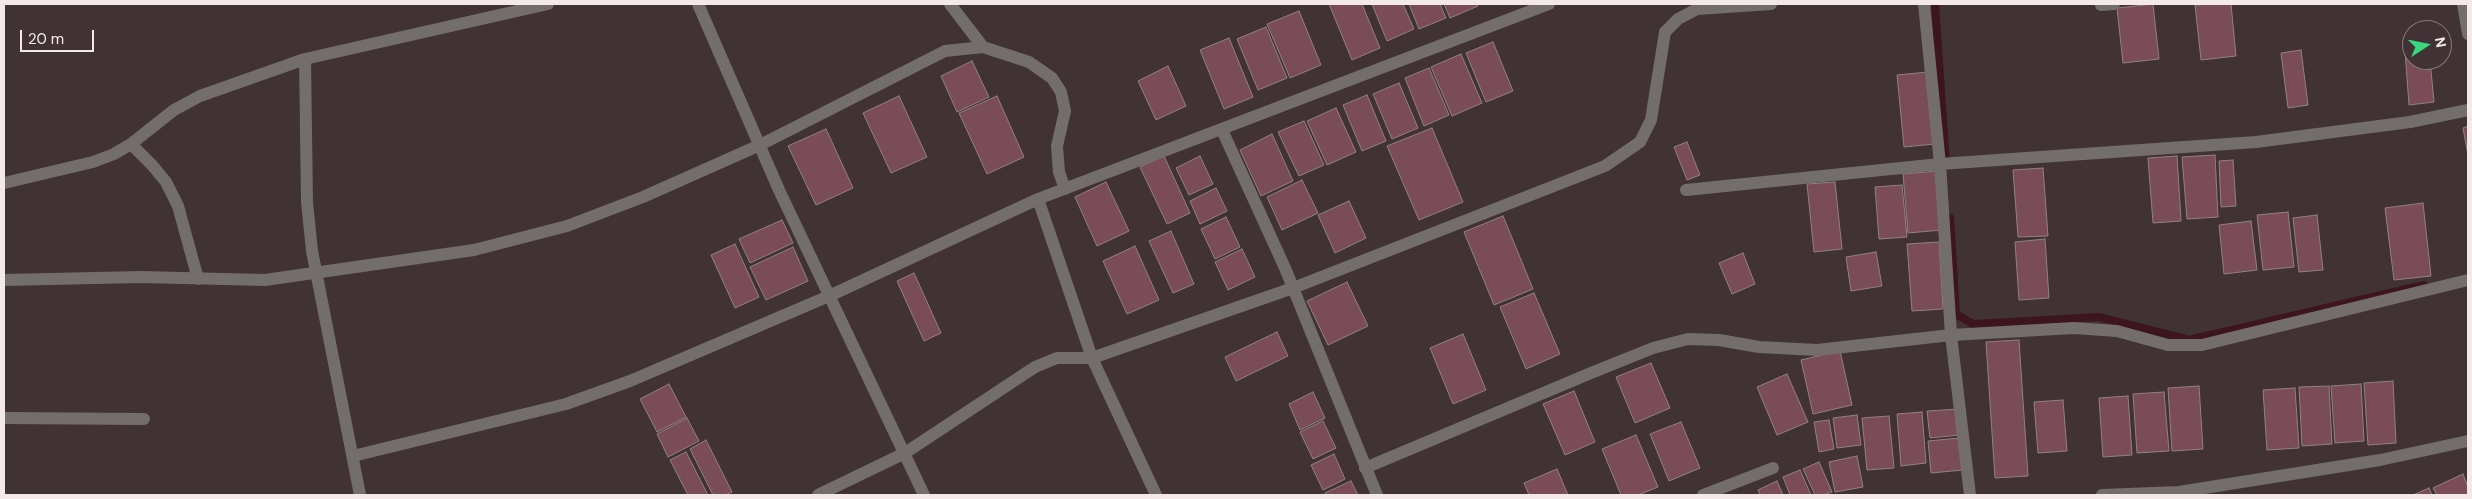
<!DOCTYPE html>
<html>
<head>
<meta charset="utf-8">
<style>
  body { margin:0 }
  #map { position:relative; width:2472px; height:499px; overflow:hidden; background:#403235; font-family:"DM Sans",sans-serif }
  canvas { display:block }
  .frame { position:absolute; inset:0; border:5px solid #f3e9eb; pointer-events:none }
  .north { position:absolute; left:2402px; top:20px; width:50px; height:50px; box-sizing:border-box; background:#403235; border:1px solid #887b7e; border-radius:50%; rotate:79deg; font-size:14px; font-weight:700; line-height:20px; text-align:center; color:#f3e9eb }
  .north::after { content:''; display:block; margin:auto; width:18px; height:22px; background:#39d87f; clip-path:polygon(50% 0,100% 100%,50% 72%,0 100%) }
  .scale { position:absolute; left:20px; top:30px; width:74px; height:22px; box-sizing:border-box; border:2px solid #f3e9eb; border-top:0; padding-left:6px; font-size:15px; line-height:18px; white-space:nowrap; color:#f3e9eb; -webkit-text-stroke:4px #403235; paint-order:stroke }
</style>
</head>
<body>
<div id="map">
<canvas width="2472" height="499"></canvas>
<div class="frame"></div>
<div class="north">N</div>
<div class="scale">20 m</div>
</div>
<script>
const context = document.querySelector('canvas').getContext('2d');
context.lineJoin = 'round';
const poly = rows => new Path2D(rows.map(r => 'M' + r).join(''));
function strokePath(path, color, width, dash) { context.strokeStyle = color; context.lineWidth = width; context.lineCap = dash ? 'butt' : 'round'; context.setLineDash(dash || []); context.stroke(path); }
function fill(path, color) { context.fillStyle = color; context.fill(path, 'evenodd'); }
strokePath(poly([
  [1935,4,1946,164],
  [1950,218,1956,314,1973,324,2099,317,2189,340,2424,285]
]), '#3d1521', 8);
const building = poly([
  [1329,4,1362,4,1380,48,1352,60,1329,4],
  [1372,4,1403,4,1414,29,1387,41,1372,4],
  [1409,4,1440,4,1446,18,1419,29,1409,4],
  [1444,4,1477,4,1478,6,1450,18,1444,4],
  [2153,4,2159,59,2123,63,2117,8,2153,4],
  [2210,4,2231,4,2236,56,2201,60,2195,5,2210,4],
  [1299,11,1321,65,1290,78,1267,24,1299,11],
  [1266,27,1287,78,1258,90,1237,39,1266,27],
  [2404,37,2412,37,2412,60,2430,60,2434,102,2409,105,2404,37],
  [1229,38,1253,97,1224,109,1200,50,1229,38],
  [1493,42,1513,91,1486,102,1466,53,1493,42],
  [2301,50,2308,105,2288,108,2281,53,2301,50],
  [1461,54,1482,103,1452,116,1431,67,1461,54],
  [972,61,989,97,957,112,941,76,972,61],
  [1168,66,1186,106,1156,120,1138,81,1168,66],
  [1429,68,1449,115,1424,126,1405,78,1429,68],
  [1928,72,1935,144,1904,147,1897,75,1928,72],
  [1399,83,1418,128,1392,139,1373,94,1399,83],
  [1367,95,1386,141,1362,151,1343,105,1367,95],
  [899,96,927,157,891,173,863,113,899,96],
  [997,96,1024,157,987,174,959,113,997,96],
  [1336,108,1356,152,1327,165,1307,121,1336,108],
  [1304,121,1324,165,1299,176,1278,132,1304,121],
  [2468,126,2468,155,2463,128,2468,126],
  [1432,128,1463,202,1419,220,1387,146,1432,128],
  [826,129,853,188,816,205,788,146,826,129],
  [1272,134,1293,181,1261,196,1240,150,1272,134],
  [1687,142,1700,175,1687,180,1674,147,1687,142],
  [2215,155,2218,217,2187,219,2182,157,2215,155],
  [1164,156,1190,213,1167,224,1140,167,1164,156],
  [1200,156,1213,184,1189,195,1176,168,1200,156],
  [2177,156,2181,221,2153,223,2148,158,2177,156],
  [2233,160,2236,206,2221,207,2219,161,2233,160],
  [2043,168,2048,236,2018,237,2013,170,2043,168],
  [1938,171,1942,230,1908,233,1903,174,1938,171],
  [1302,180,1318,213,1282,230,1267,197,1302,180],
  [1106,182,1129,231,1097,246,1075,197,1106,182],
  [1835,182,1842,249,1814,252,1807,184,1835,182],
  [1902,185,1907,237,1879,239,1875,187,1902,185],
  [1216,188,1227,211,1200,224,1190,201,1216,188],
  [1349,201,1366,238,1335,253,1318,215,1349,201],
  [2423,203,2431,276,2394,280,2385,208,2423,203],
  [2288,212,2294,267,2263,270,2257,215,2288,212],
  [2317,215,2323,270,2299,272,2293,218,2317,215],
  [1503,216,1533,289,1494,305,1464,232,1503,216],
  [1226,217,1240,247,1215,259,1201,229,1226,217],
  [782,220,793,243,750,263,739,239,782,220],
  [2251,221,2257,270,2224,274,2219,225,2251,221],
  [1171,231,1194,284,1173,293,1149,241,1171,231],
  [2045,239,2049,298,2019,300,2015,242,2045,239],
  [1939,242,1943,309,1912,311,1907,244,1939,242],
  [735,244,759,297,735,308,711,255,735,244],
  [1135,246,1159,300,1127,314,1103,261,1135,246],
  [793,247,808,281,766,300,750,267,793,247],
  [1242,249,1255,277,1228,290,1215,262,1242,249],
  [1876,252,1882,286,1851,291,1846,257,1876,252],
  [1743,253,1755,284,1732,294,1719,263,1743,253],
  [914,273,941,333,924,341,897,281,914,273],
  [1347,282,1368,326,1328,345,1307,301,1347,282],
  [1534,293,1560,354,1526,369,1500,307,1534,293],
  [1277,332,1288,356,1236,381,1225,357,1277,332],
  [1463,334,1486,390,1453,404,1430,348,1463,334],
  [2019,340,2028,476,1995,478,1986,342,2019,340],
  [1840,351,1852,405,1813,414,1801,360,1840,351],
  [1651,363,1670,408,1635,423,1616,377,1651,363],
  [1787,374,1808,422,1777,435,1757,387,1787,374],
  [2393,381,2396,443,2368,445,2364,383,2393,381],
  [669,384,686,417,657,432,640,399,669,384],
  [2361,384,2364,441,2335,443,2331,386,2361,384],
  [2199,386,2203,449,2172,451,2168,388,2199,386],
  [2329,386,2332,444,2302,446,2299,387,2329,386],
  [2295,388,2299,448,2267,450,2263,390,2295,388],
  [1574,391,1595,442,1565,455,1543,404,1574,391],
  [1313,392,1325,418,1300,430,1289,404,1313,392],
  [2164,392,2169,451,2137,453,2133,394,2164,392],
  [2128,396,2132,455,2103,457,2099,398,2128,396],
  [2063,400,2067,451,2038,453,2034,402,2063,400],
  [1958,409,1960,435,1930,438,1927,411,1958,409],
  [1922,412,1926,463,1901,466,1897,414,1922,412],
  [1857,415,1861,445,1837,448,1833,418,1857,415],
  [1889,416,1894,468,1867,470,1862,418,1889,416],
  [687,418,699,441,668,457,657,434,687,418],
  [1829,420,1834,449,1819,452,1814,422,1829,420],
  [1323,421,1336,448,1313,459,1300,432,1323,421],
  [1681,422,1700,468,1669,481,1650,434,1681,422],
  [1636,435,1658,487,1638,495,1621,495,1602,449,1636,435],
  [1960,438,1963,470,1931,473,1928,441,1960,438],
  [706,440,732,492,725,495,713,495,690,449,706,440],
  [686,452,708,495,688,495,670,460,686,452],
  [1334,454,1345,479,1323,490,1311,465,1334,454],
  [1857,456,1863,487,1835,492,1829,462,1857,456],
  [1819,462,1832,492,1823,495,1815,495,1803,469,1819,462],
  [1557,469,1568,495,1529,495,1524,483,1557,469],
  [1800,470,1811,495,1790,495,1783,477,1800,470],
  [2463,474,2468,487,2468,495,2437,495,2433,488,2463,474],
  [1351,481,1358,495,1326,495,1325,493,1351,481],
  [1777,481,1783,495,1760,495,1758,490,1777,481],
  [2429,488,2432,495,2413,495,2429,488]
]);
fill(building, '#7a4c58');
strokePath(building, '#928184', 1);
strokePath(poly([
  [698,4,779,190,924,495],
  [950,4,983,47],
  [1924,4,1940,164,1951,335,1970,495],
  [2463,4,2468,34],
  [2101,5,2114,4],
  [305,59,307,202,312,251,360,495],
  [1222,130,1285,268,1377,495],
  [131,144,152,165,166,182,178,206,198,279],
  [4,183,93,162,114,154,131,144,174,110,200,96,305,59,548,4],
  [1686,190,1940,164,2256,142,2410,122,2468,110],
  [1038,199,1092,358,1156,495],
  [4,280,141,277,265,280,474,250,567,226,643,197,760,145,945,51,983,47,1029,62,1052,78,1061,92,1065,111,1057,146,1059,172,1065,189],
  [4,418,144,419],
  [353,456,566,404,630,381,829,296,1038,199,1549,4],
  [1365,468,1591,373,1653,348,1688,339,1719,340,1759,347,1817,350,1951,335,2074,328,2117,331,2168,345,2202,345,2468,280],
  [818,495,905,453,1035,367,1057,358,1092,358,1293,288,1605,166,1640,142,1651,120,1665,32,1678,19,1697,9,1771,4],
  [1703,495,1773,468],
  [2102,495,2179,492,2380,460,2468,441]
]), '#746d6e', 12);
</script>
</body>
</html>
